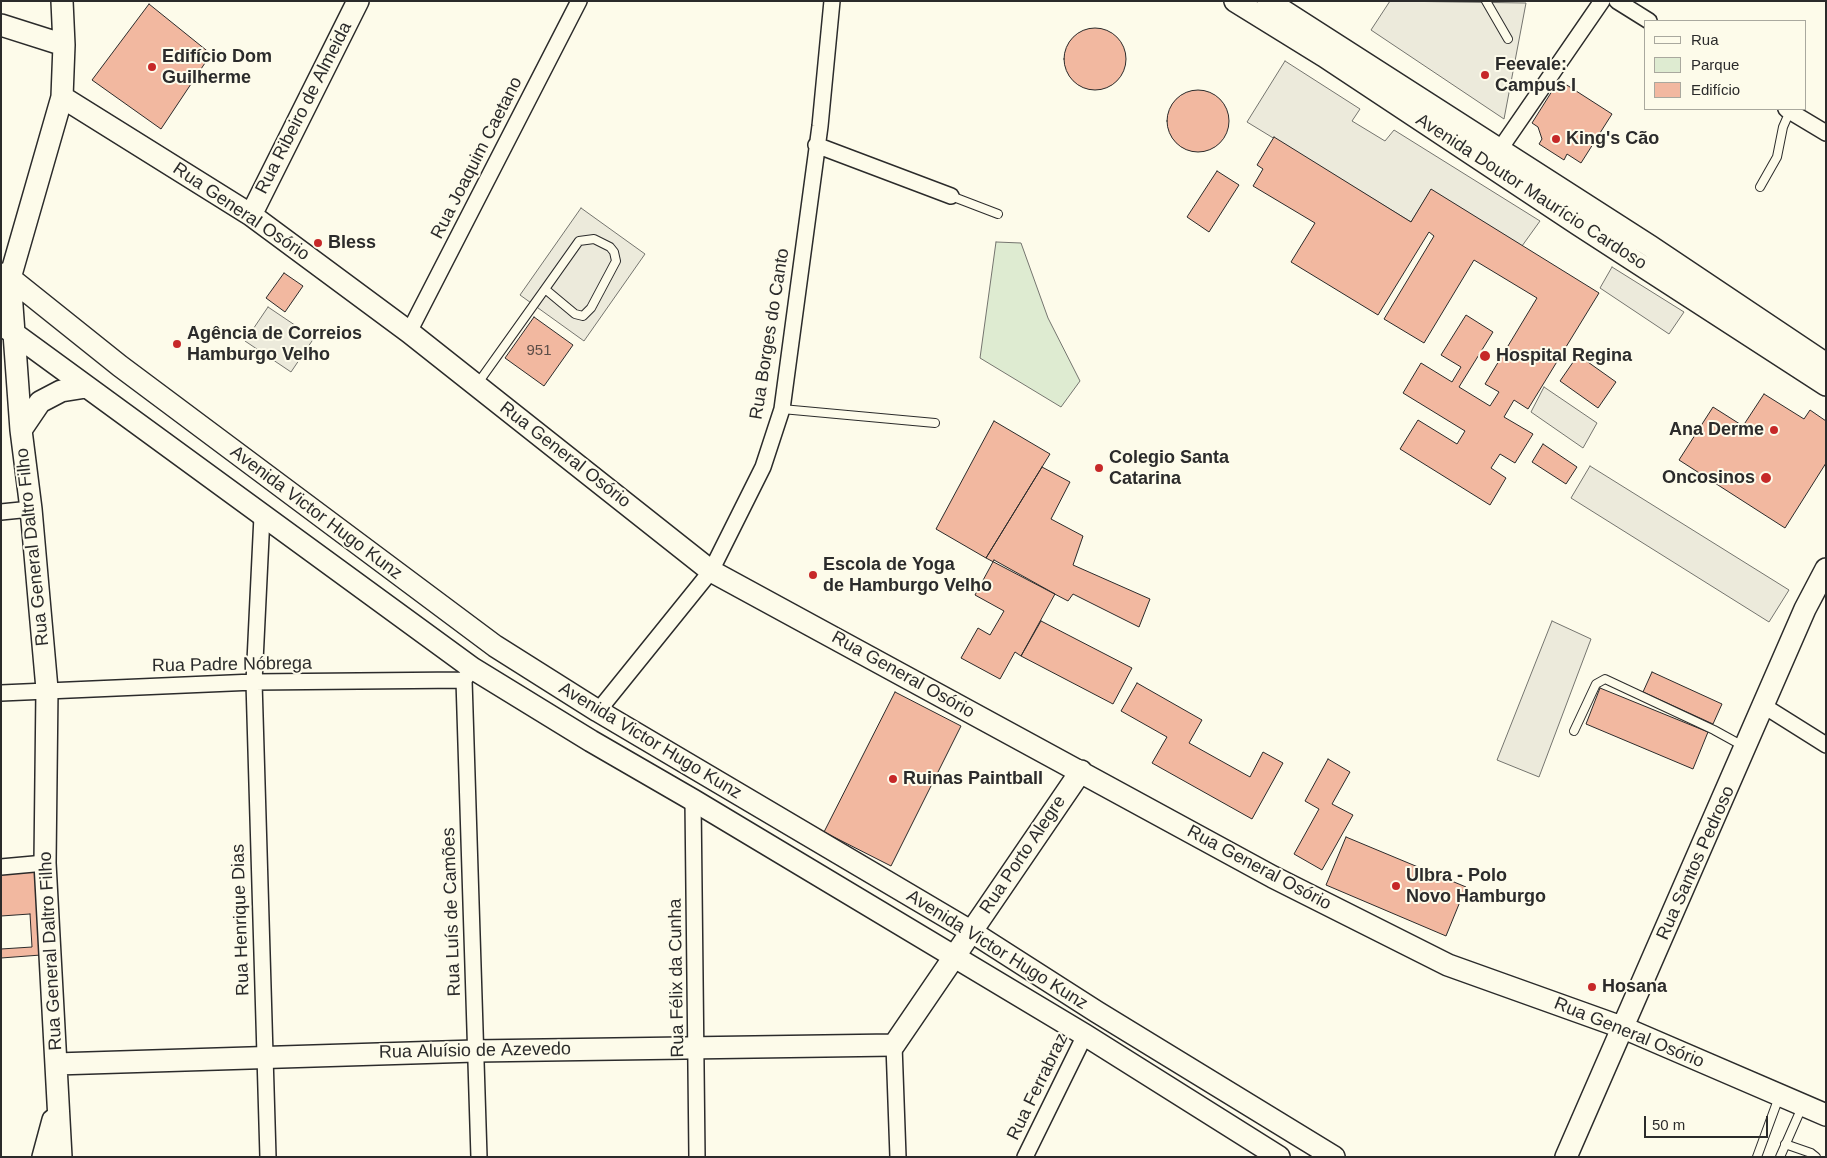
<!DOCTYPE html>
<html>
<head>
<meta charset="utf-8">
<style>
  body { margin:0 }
  #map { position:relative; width:1827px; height:1158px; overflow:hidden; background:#fdfbea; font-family:Arial,sans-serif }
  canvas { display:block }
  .frame { position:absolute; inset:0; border:2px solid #2b2b2b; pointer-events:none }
  .legend { position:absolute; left:1644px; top:20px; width:162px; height:90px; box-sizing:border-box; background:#fdfbea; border:1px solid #a9a89e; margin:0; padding:6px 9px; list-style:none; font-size:15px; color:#2b2b2b }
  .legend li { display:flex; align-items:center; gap:10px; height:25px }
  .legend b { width:25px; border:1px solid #a9a89e }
  .scale { position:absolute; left:1644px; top:1116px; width:124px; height:22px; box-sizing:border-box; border:2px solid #2b2b2b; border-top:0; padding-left:6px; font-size:15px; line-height:18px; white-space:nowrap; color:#2b2b2b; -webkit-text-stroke:4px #fdfbea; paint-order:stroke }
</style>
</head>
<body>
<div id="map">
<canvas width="1827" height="1158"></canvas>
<div class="frame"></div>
<ul class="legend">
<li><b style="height:6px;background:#fdfbea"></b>Rua</li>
<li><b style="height:14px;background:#deebd1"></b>Parque</li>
<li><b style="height:14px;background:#f2b8a0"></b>Edifício</li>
</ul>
<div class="scale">50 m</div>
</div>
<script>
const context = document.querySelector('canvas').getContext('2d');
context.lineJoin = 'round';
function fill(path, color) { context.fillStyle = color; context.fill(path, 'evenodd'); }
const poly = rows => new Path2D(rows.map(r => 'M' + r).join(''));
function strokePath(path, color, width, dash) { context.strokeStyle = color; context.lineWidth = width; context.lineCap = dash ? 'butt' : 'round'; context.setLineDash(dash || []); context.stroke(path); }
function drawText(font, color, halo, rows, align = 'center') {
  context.font = font + ' Arial,sans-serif'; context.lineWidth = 4; context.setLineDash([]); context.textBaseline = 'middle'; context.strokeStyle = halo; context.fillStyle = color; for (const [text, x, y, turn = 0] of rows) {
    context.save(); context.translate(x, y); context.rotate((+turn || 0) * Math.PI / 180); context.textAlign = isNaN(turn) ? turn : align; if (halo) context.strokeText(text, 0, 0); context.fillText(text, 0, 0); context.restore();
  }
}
const green = poly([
  [996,242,1021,243,1048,318,1080,381,1061,407,980,358,996,242]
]);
fill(green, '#deebd1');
strokePath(green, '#74746e', 1);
const parking = poly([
  [1390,1,1526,3,1504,119,1371,30,1390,1],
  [1285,61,1360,109,1352,121,1385,141,1394,130,1540,221,1522,246,1431,190,1411,222,1247,122,1285,61],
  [581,208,645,254,584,341,520,295,581,208],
  [1612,267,1684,312,1669,334,1600,288,1612,267],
  [268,307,314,338,291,372,245,341,268,307],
  [1544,387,1597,423,1583,448,1531,412,1544,387],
  [1590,466,1789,590,1769,622,1571,498,1590,466],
  [1552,621,1591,639,1539,777,1497,760,1552,621]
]);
fill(parking, '#eceadb');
strokePath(parking, '#74746e', 1);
const building = poly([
  [149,4,211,54,161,129,92,80,149,4],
  '1064 59a31 31 0 1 1 62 0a31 31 0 1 1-62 0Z',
  [1559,80,1612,114,1581,163,1567,154,1564,160,1539,144,1542,139,1538,127,1532,123,1559,80],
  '1167 121a31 31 0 1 1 62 0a31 31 0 1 1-62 0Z',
  [1274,137,1411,222,1431,189,1599,293,1528,409,1514,400,1504,417,1533,434,1515,463,1500,454,1491,468,1506,478,1490,505,1400,449,1418,420,1457,444,1465,431,1403,393,1421,363,1452,382,1461,367,1441,355,1466,315,1493,332,1459,387,1490,406,1499,392,1485,384,1537,298,1474,260,1424,343,1384,319,1434,236,1429,232,1378,315,1291,262,1315,223,1253,186,1263,169,1257,165,1274,137],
  [1217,171,1239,185,1209,232,1187,217,1217,171],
  [284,273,303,286,285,312,266,298,284,273],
  [534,317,573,345,544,386,505,358,534,317],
  [1578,355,1616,382,1598,408,1560,381,1578,355],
  [1764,394,1804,419,1810,410,1826,421,1826,463,1785,528,1679,460,1713,407,1743,426,1764,394],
  [994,421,1050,454,986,558,936,529,994,421],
  [1543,444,1577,467,1566,484,1532,462,1543,444],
  [1042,467,1070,482,1051,519,1083,536,1073,565,1150,599,1139,627,1073,594,1068,601,986,558,1042,467],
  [994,560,1055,594,1021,656,1015,652,1000,679,961,658,978,628,990,635,1004,611,975,595,994,560],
  [1041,621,1132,668,1113,704,1021,656,1041,621],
  [1652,672,1722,704,1713,724,1643,692,1652,672],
  [1137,683,1202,720,1189,743,1250,777,1263,752,1283,763,1252,819,1152,763,1167,737,1121,711,1137,683],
  [1600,688,1708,732,1693,769,1586,724,1600,688],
  [895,692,961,726,891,866,824,832,895,692],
  [1328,759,1350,772,1332,804,1353,815,1322,870,1294,854,1319,809,1305,801,1328,759],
  [1346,837,1466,887,1446,936,1326,885,1346,837],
  [38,871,41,955,1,958,1,874,38,871],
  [30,914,32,947,1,949,1,916,30,914]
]);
fill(building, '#f2b8a0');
strokePath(building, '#2b2b2b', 1);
const lane = poly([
  [1486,1,1508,39],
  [1760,187,1777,157,1783,127,1790,111],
  [951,196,998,214],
  [478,383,545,289,579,241,594,239,610,247,614,252,616,261,591,308,583,316,575,314,545,289],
  [782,409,935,423],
  [1574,731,1596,684,1605,679,1714,730,1743,746],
  [1785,1144,1811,1153,1816,1157],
  [1757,1157,1779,1097],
  [1780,1157,1802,1107]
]);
const street = poly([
  [1617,1,1649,21],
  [1786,109,1826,133],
  [816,145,951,196],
  [1500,149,1602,1],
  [409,332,579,1],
  [1,512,31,509],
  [262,516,254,682,268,1157],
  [472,668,464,680,479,1157],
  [1,693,254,682,464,680],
  [1764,706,1826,745],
  [598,711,711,571,763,467,782,409,820,126,832,1],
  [693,800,697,1157],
  [1,867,45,863],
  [894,1045,898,1157],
  [1025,1157,1085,1035]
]);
const secondary = poly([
  [1235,1,1324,56,1579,225,1826,385],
  [1268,1,1650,246,1826,364],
  [1,25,64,45],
  [62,97,251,215,409,332,711,571,1273,877,1448,965,1624,1028,1826,1115],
  [251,215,358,1],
  [1,274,10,278,120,366,495,646,598,711,972,932,1097,1012,1334,1157],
  [1,324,472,668,591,741,693,800,1085,1035,1279,1157],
  [21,430,40,402,61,391,86,387],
  [56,1064,475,1051,894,1045,1081,771],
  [43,1157,53,1120],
  [61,1157,45,863,47,689,31,509,21,430,10,278,62,97,64,45,62,1],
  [1566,1157,1805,609,1826,569]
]);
strokePath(lane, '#2b2b2b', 10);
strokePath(street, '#2b2b2b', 18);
strokePath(secondary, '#2b2b2b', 24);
strokePath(lane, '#fdfbea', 8);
strokePath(street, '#fdfbea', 15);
strokePath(secondary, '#fdfbea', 21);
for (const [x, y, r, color] of [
  [152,67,5,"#c62828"],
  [1485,75,5,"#c62828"],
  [1556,139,5,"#c62828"],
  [318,243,5,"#c62828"],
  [177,344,5,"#c62828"],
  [1485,356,6,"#c62828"],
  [1774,430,5,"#c62828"],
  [1099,468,5,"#c62828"],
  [1766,478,6,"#c62828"],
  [813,575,5,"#c62828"],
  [893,779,5,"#c62828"],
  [1396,886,5,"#c62828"],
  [1592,987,5,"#c62828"]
]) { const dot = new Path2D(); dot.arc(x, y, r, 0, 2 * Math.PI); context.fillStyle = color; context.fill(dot); strokePath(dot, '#fdfbea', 2); }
drawText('15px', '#5d4e48', null, [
  ["951",539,351]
]);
drawText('bold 18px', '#2b2b2b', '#fdfbea', [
  ["Edifício Dom",162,57],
  ["Guilherme",162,78],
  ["Feevale:",1495,65],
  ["Campus I",1495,86],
  ["King's Cão",1566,139],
  ["Bless",328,243],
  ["Agência de Correios",187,334],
  ["Hamburgo Velho",187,355],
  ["Hospital Regina",1496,356],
  ["Ana Derme",1764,430,"right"],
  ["Colegio Santa",1109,458],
  ["Catarina",1109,479],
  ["Oncosinos",1755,478,"right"],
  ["Escola de Yoga",823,565],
  ["de Hamburgo Velho",823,586],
  ["Ruinas Paintball",903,779],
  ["Ulbra - Polo",1406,876],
  ["Novo Hamburgo",1406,897],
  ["Hosana",1602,987]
], 'left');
drawText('18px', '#2b2b2b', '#fdfbea', [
  ["Rua Ribeiro de Almeida",304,108,-63],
  ["Rua Joaquim Caetano",477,158,-63],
  ["Avenida Doutor Maurício Cardoso",1531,192,33],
  ["Rua General Osório",241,212,34],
  ["Rua Borges do Canto",770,334,-81],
  ["Rua General Osório",565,455,38],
  ["Avenida Victor Hugo Kunz",316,513,37],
  ["Rua General Daltro Filho",33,547,-96],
  ["Rua Padre Nóbrega",232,665,-1],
  ["Rua General Osório",903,675,29],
  ["Avenida Victor Hugo Kunz",650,741,31],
  ["Rua Porto Alegre",1023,855,-56],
  ["Rua Santos Pedroso",1696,863,-66],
  ["Rua General Osório",1259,868,28],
  ["Rua Luís de Camões",452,912,-92],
  ["Rua Henrique Dias",241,920,-92],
  ["Avenida Victor Hugo Kunz",997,950,32],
  ["Rua General Daltro Filho",51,951,-93],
  ["Rua Félix da Cunha",677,978,-91],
  ["Rua General Osório",1629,1033,22],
  ["Rua Aluísio de Azevedo",475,1051,-1],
  ["Rua Ferrabraz",1038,1087,-64]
]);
</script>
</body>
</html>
